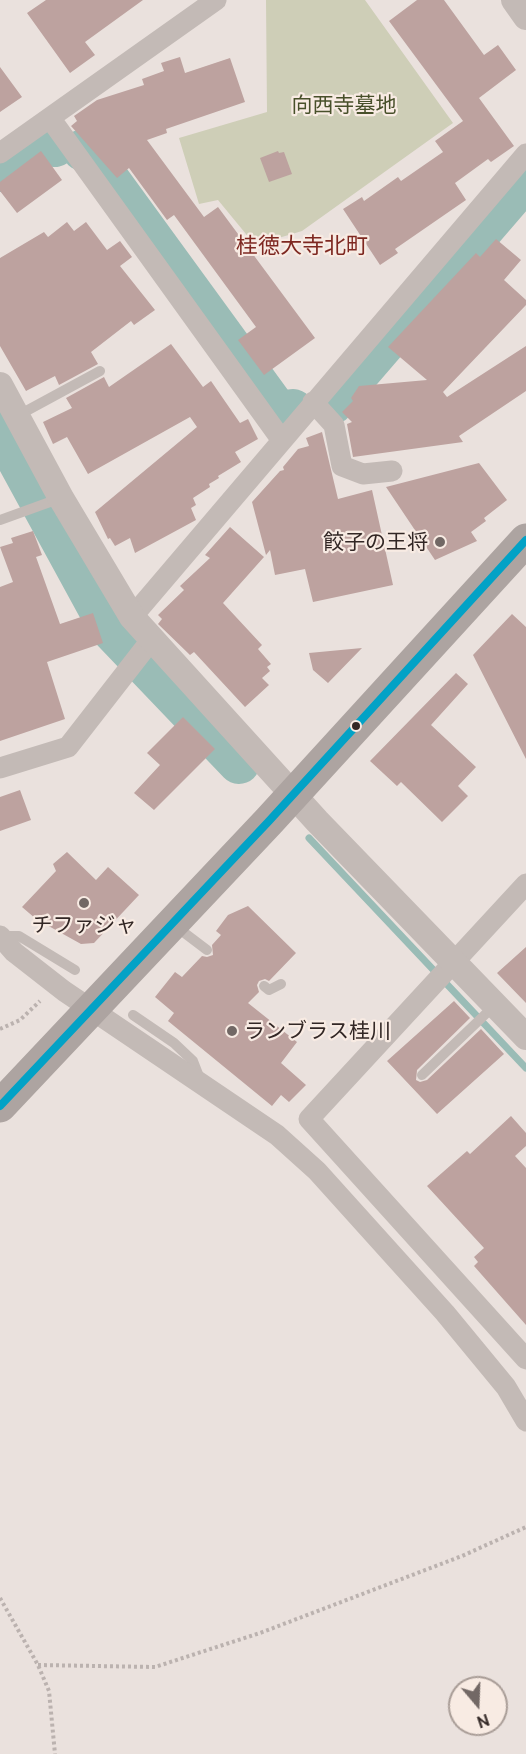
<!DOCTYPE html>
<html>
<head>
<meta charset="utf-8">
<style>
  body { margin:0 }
  #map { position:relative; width:526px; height:1754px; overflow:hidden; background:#eae1dd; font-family:Ubuntu,sans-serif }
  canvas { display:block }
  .north { position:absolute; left:448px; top:1676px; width:60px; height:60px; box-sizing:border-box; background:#f8ebe3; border:2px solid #a99d97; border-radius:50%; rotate:161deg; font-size:16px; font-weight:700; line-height:24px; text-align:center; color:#322725 }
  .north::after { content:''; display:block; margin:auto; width:21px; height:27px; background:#726865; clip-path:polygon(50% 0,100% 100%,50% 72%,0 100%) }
</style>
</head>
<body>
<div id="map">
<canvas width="526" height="1754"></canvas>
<div class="north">N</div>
</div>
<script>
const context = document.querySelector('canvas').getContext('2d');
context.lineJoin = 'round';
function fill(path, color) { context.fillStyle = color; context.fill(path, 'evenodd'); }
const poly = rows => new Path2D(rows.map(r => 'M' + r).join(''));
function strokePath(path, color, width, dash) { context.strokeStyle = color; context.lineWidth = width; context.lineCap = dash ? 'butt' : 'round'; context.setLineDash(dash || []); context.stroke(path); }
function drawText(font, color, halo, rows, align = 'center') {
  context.font = font + ' Ubuntu,"Noto Sans JP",sans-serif'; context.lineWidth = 4.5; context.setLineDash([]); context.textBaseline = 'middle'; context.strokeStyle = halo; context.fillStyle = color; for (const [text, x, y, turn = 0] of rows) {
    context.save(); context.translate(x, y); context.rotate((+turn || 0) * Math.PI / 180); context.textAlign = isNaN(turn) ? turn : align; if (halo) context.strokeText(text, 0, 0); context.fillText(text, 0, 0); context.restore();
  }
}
fill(poly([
  [266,0,365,0,453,123,302,231,255,245,218,200,199,204,179,138,267,112]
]), '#ceceb7');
strokePath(poly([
  [309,838,526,1068]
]), '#9abcb6', 7);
strokePath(poly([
  [83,150,88,151,278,412,293,410],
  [0,171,38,143,55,146],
  [333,403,526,179],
  [0,427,109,627,239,763]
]), '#9abcb6', 42);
fill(poly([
  [46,0,143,0,85,42,95,55,70,73,27,13],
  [417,0,444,0,484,55,498,45,516,70,479,98,514,146,491,162,488,159,455,183,466,200,395,249,398,253,380,265,343,209,362,197,364,201,398,177,401,181,443,152,435,141,463,121,389,21],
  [180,57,185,73,230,58,245,102,166,129,167,133,147,140,204,217,218,207,315,338,264,375,238,340,256,327,174,215,167,220,129,168,117,178,71,126,77,121,74,116,97,100,144,85,142,79,164,71,161,63],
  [0,67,22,97,0,112],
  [41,151,62,180,17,213,0,191,0,182],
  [278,151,279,153,284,152,292,174,269,182,260,158],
  [67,222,74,231,86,222,107,250,120,241,132,257,120,266,155,310,134,325,131,321,91,352,98,364,59,385,55,376,26,391,0,346,0,258,44,232,48,237],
  [496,239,521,260,504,280,526,300,526,305,443,392,447,397,526,346,526,391,459,436,463,442,353,457,347,424,352,422,342,412,353,401,351,398,359,386,427,380,388,347,476,253,480,257],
  [171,344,203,387,211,381,240,423,248,419,258,439,235,452,241,462,218,476,219,478,209,484,210,487,193,498,196,505,191,508,196,520,135,553,130,538,115,546,110,538,108,539,95,512,197,427,190,417,88,474,67,437,53,444,43,422,72,408,66,398,104,377,109,387],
  [322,432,338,499,372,490,393,585,313,602,305,569,275,575,270,550,266,555,252,502,280,471,284,470,283,467,298,449,309,446,306,438],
  [479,463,507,500,484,518,486,521,471,532,477,541,435,560,386,487],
  [230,527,264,557,223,603,262,645,258,649,271,664,267,667,270,671,262,678,269,685,245,707,194,652,190,655,158,624,162,619,158,615,184,590,180,586,210,558,205,555],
  [33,531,42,555,36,557,60,624,93,613,103,643,47,662,65,719,0,741,0,587,13,582,0,547,13,543,11,538],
  [512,614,526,627,526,759,473,655],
  [362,648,328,683,313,670,309,653],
  [456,673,468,684,431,725,476,767,458,786,468,796,442,822,401,782,397,786,370,761],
  [183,717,215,749,154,810,134,793,160,765,147,753],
  [20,790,31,820,0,831,0,797],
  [67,852,96,880,108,867,139,895,94,943,81,944,36,919,22,907,56,871,53,864],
  [248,906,296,953,269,981,265,979,259,981,257,985,259,992,248,1003,297,1042,281,1063,306,1085,289,1102,281,1095,272,1106,168,1021,174,1013,155,997,175,972,182,977,202,956,207,957,213,955,212,945,221,935,216,931,228,915],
  [526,947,526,1003,497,973],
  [454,1001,470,1018,417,1070,416,1080,420,1082,427,1080,481,1029,504,1054,437,1114,387,1061],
  [511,1116,526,1133,526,1146,515,1156,526,1168,526,1325,474,1266,478,1262,474,1257,484,1248,427,1186,467,1151,470,1154]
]), '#bda29f');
strokePath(poly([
  [0,1029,20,1020,40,1001],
  [0,1598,38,1665,49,1691,55,1754],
  [38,1665,155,1667,260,1633,462,1556,526,1527]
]), '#bbb2af', 4, [3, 3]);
strokePath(poly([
  [17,416,100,371],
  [0,520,61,498],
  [174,925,207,950],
  [1,936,19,936,75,970],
  [264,986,269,990,281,984],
  [133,1015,174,1043,193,1061,200,1079],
  [422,1075,495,1005]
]), '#c3bab6', 10);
strokePath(poly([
  [50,118,281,439],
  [0,153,216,0],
  [313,402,334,425,342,466,363,474,392,471],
  [132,617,526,154],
  [0,768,68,747,152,639],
  [526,884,309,1119,526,1359],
  [0,936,14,952,64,991,277,1135,317,1171,445,1313,506,1387,526,1421]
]), '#c3bab6', 21);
strokePath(poly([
  [514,0,526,17],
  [0,385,61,498,132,617,317,821,526,1037]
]), '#c3bab6', 26);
strokePath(poly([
  [0,1106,269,821,526,540]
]), '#ada4a1', 33);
strokePath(poly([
  [0,1106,269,821,526,540]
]), '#02a2c6', 8);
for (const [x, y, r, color] of [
  [440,542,6,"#726865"],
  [356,726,5,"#322725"],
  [84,903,6,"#726865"],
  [232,1031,6,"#726865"]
]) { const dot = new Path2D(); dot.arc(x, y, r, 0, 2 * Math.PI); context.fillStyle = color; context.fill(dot); strokePath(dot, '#f8ebe3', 2); }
drawText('21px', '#48502a', '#f8ebe3', [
  ["向西寺墓地",344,105]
]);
drawText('21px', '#322725', '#f8ebe3', [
  ["餃子の王将",428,542],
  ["チファジャ",84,925,"center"],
  ["ランブラス桂川",244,1031,"left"]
], 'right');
drawText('22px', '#7e2821', '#f8ebe3', [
  ["桂徳大寺北町",302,246]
]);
</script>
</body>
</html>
